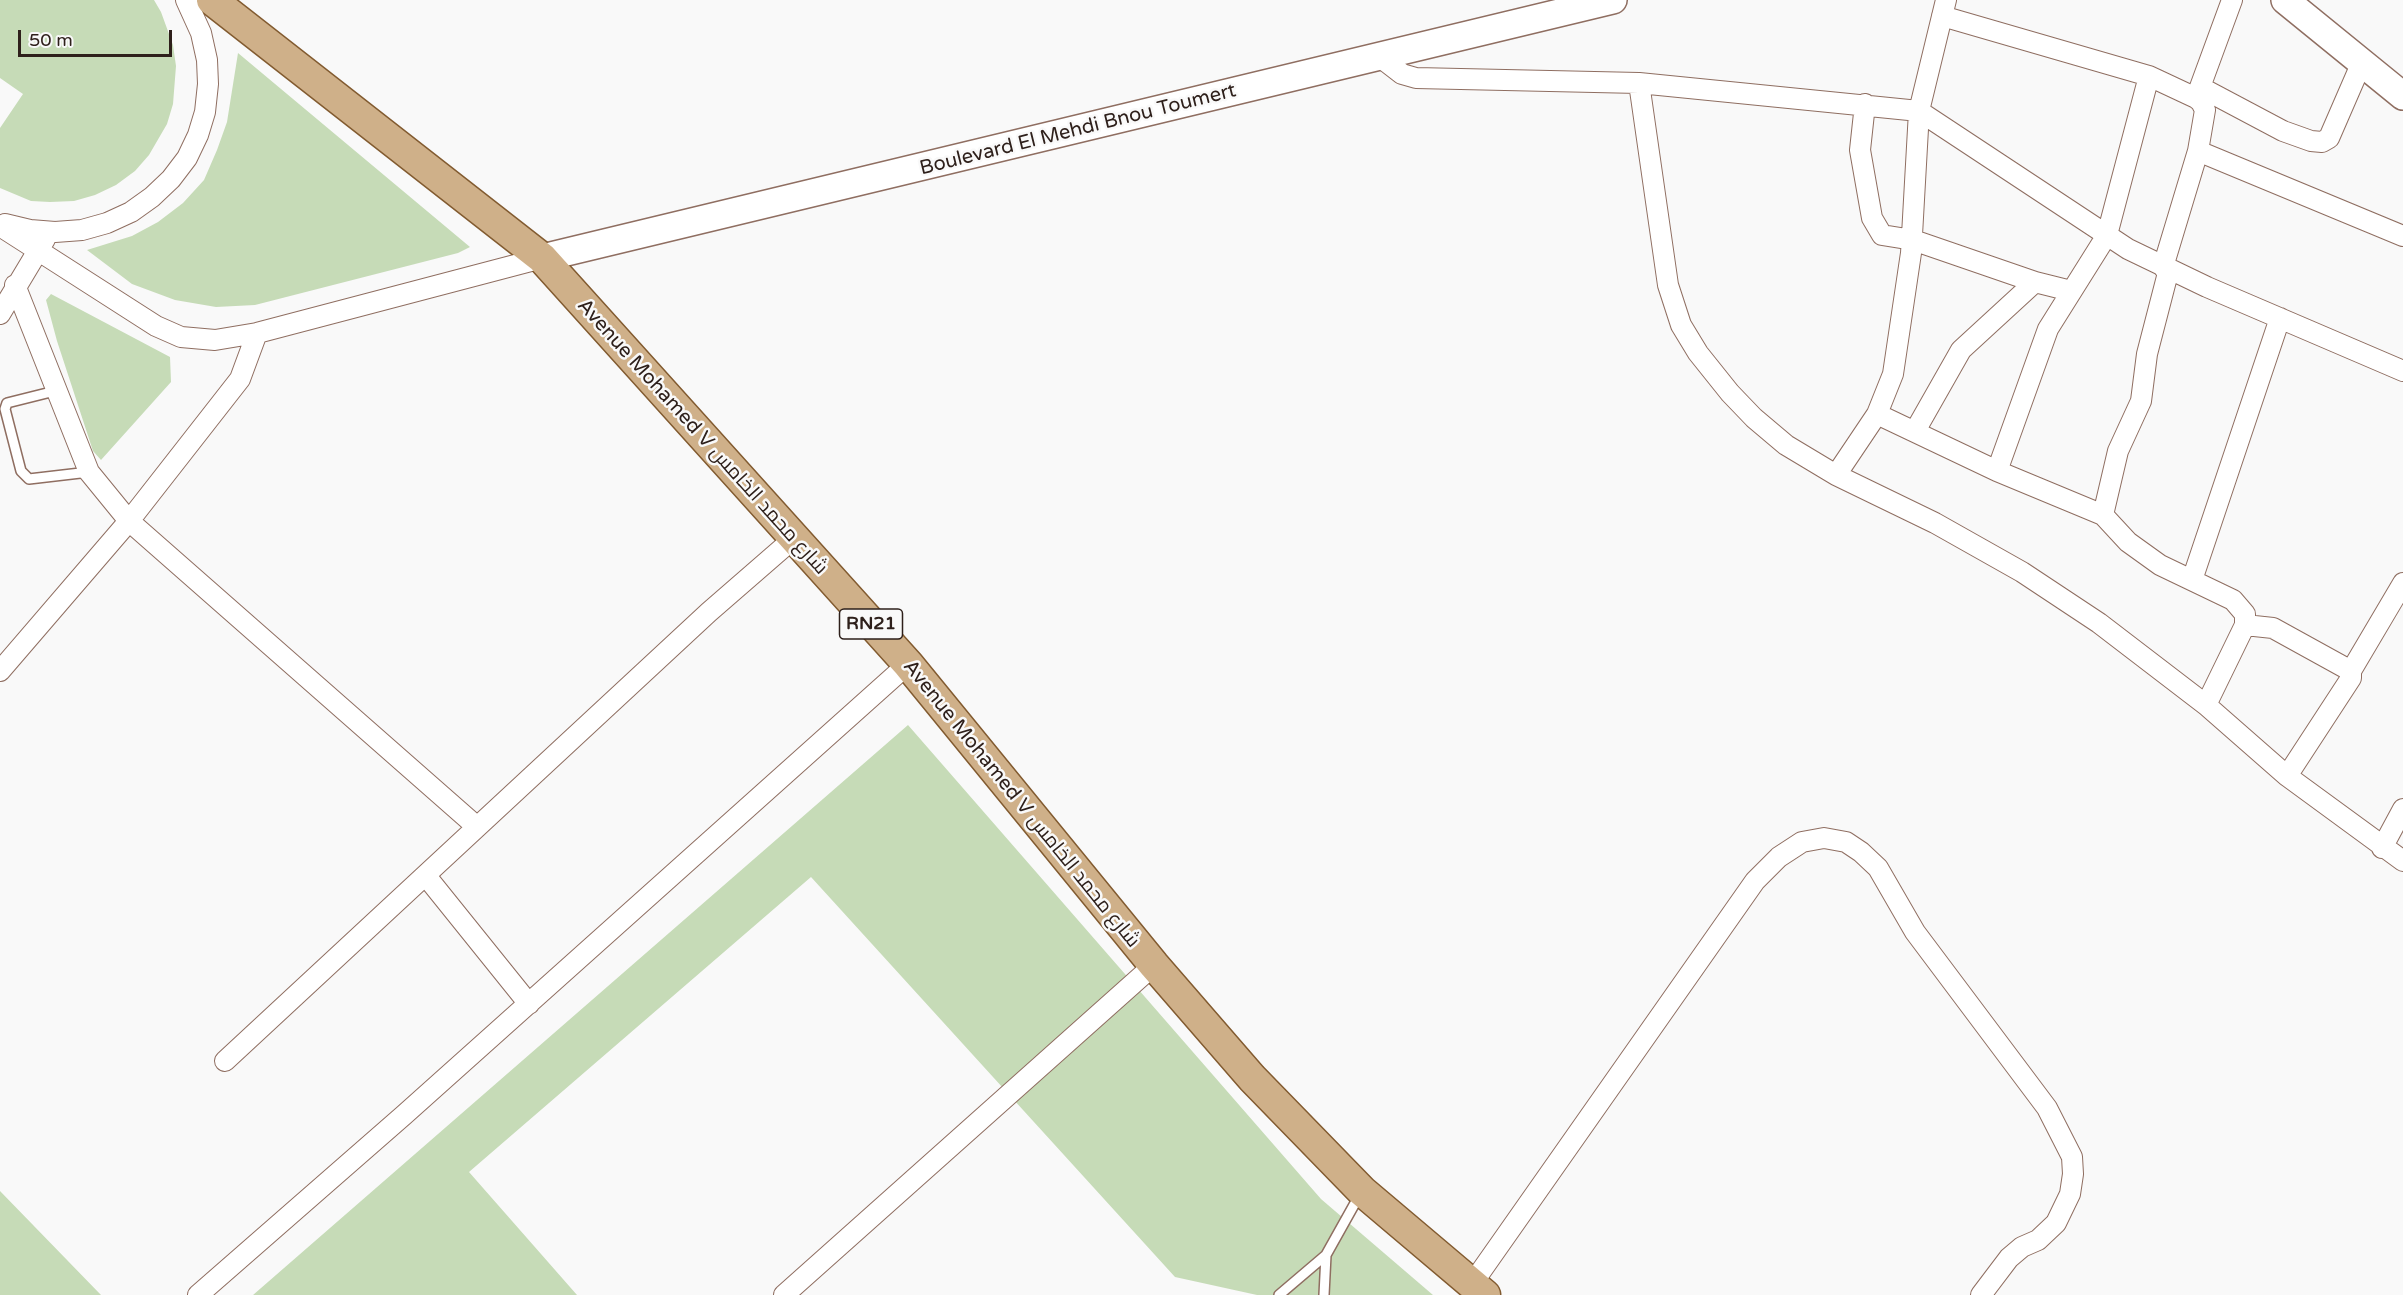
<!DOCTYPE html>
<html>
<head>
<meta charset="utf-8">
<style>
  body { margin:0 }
  #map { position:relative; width:2403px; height:1295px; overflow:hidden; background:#f9f9f9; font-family:"Varela Round",sans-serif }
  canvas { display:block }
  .scale { position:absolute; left:18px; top:30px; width:154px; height:27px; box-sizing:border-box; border:3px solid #2e201b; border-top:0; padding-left:8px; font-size:18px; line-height:21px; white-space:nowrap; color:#2e201b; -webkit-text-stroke:4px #f9f9f9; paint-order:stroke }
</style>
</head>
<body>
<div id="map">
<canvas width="2403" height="1295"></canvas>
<div class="scale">50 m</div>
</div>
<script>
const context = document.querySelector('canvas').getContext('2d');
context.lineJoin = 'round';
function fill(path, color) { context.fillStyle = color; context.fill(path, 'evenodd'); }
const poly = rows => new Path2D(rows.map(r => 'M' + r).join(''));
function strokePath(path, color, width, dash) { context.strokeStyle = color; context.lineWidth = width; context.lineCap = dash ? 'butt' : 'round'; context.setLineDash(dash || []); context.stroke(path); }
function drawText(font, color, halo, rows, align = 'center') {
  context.font = font + ' "Varela Round",Cairo,sans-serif'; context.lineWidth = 5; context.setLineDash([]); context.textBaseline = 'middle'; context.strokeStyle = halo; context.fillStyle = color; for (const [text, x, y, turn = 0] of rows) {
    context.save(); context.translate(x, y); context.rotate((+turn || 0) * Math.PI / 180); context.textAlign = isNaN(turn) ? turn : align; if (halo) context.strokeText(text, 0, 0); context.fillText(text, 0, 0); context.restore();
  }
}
fill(poly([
  [0,0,154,0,161,12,173,45,176,66,173,104,167,124,149,155,135,171,116,185,95,195,74,201,50,202,31,201,0,188,0,128,23,94,0,78],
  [238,53,470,247,458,253,255,305,216,307,175,300,132,284,87,250,132,236,158,222,183,203,204,180,217,150,227,122],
  [51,294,170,357,171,382,101,460,93,451,57,341,46,300],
  [908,725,1321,1199,1433,1295,1257,1295,1175,1277,811,877,469,1172,577,1295,253,1295],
  [0,1191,101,1295,0,1295]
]), '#c6dbb7');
const service = poly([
  [55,391,7,403,5,409,21,471,29,479,89,472],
  [1279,1295,1326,1255,1359,1196],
  [1324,1295,1326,1255]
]);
const minor = poly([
  [1942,16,2149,76,2107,235,2048,329,1997,471],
  [1380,57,1402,74,1416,78,1639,83,1919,111,2128,249,2207,287,2403,371],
  [2149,76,2196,98,2201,102,2205,110,2198,151,2163,267],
  [1639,83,1668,285,1681,325,1698,353,1730,393,1754,418,1786,445,1836,475,1935,523,2022,572,2099,623,2206,705,2287,776,2403,861],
  [2200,87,2283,131,2311,141,2322,142,2329,138,2362,62],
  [2196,98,2232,0],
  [1865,104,1860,150,1872,218,1882,235,1913,240,2035,282,2071,291],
  [2198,151,2403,236],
  [5,224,30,230,55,232,82,230,107,223,131,212,152,197,171,179,187,158,198,135,205,112,208,84,207,60,201,33,186,0],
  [0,226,156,326,181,337,215,340,257,333,542,258],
  [15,285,89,472,129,521,476,826],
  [0,314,45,239],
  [1877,414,1997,471,2103,515,2128,542,2160,565,2233,600,2245,614,2245,625,2206,705],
  [1915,431,1961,350,2035,282],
  [1836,475,1877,414,1893,374,1911,253,1919,111,1946,0],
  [2103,515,2118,451,2141,401,2147,354,2169,269],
  [2192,580,2280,318],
  [2245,625,2273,628,2351,671,2351,678,2287,776],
  [0,671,129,521,240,379,257,333],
  [2351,671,2403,583],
  [2382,848,2403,809],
  [426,876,529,1004],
  [225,1061,709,612,793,539],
  [1472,1284,1755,881,1779,857,1802,842,1824,838,1846,842,1861,852,1878,868,1915,932,2047,1108,2072,1157,2073,1174,2070,1194,2056,1223,2038,1240,2022,1247,2009,1258,1981,1295],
  [198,1295,404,1115,908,664],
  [784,1295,1154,965]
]);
const secondary = poly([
  [2285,0,2403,96],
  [542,258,1613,0]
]);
const primary = poly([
  [212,0,542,258,908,664,1154,965,1252,1078,1362,1191,1485,1295]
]);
strokePath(service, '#8f6e61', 12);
strokePath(minor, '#8f6e61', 22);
strokePath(secondary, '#8f6e61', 30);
strokePath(primary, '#825b30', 33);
strokePath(service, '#fff', 9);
strokePath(minor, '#fff', 20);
strokePath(secondary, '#fff', 27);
strokePath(primary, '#cfb089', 30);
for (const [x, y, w] of [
  [871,624,63]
]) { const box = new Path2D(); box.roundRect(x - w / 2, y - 15, w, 30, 4.5); context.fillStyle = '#f9f9f9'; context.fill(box); strokePath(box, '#2e201b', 1.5); }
drawText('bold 18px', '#2e201b', null, [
  ["RN21",871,624]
]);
drawText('20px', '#2e201b', '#f9f9f9', [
  ["Boulevard El Mehdi Bnou Toumert",1078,130,-14],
  ["Avenue Mohamed V شارع محمد الخامس",702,437,48],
  ["Avenue Mohamed V شارع محمد الخامس",1021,804,51]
]);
</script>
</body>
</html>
